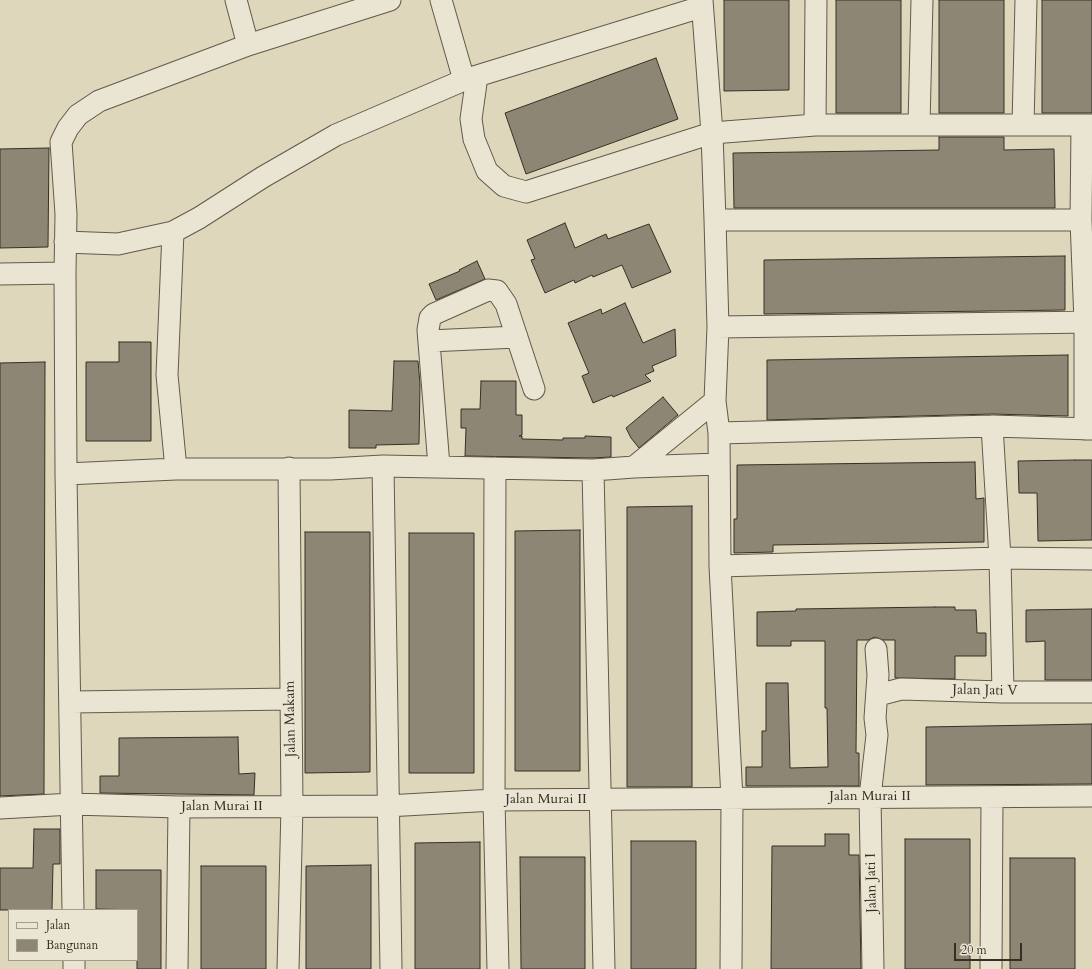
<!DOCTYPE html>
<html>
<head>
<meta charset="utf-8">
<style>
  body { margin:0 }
  #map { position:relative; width:1092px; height:969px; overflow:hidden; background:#ded7bc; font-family:Cardo,serif }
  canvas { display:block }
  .legend { position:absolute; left:8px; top:909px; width:130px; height:52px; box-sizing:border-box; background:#eae5d3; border:1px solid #a29c8d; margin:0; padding:5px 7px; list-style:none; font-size:12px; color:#372f25 }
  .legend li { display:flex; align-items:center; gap:8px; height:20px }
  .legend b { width:20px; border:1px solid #a29c8d }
  .scale { position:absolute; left:954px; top:943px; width:68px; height:18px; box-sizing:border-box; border:2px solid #372f25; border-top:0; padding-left:5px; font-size:12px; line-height:14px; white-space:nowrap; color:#372f25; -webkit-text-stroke:3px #eae5d3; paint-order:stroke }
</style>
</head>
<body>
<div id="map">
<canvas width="1092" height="969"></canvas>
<ul class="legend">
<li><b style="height:5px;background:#eae5d3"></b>Jalan</li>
<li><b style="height:11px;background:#8e8674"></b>Bangunan</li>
</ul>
<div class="scale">20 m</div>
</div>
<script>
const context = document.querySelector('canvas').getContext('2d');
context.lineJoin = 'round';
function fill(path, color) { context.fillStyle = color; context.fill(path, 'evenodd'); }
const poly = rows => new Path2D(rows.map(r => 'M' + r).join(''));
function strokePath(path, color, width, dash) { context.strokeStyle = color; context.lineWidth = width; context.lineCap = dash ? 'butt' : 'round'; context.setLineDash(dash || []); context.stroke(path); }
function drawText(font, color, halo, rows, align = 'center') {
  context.font = font + ' Cardo,serif'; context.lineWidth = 4; context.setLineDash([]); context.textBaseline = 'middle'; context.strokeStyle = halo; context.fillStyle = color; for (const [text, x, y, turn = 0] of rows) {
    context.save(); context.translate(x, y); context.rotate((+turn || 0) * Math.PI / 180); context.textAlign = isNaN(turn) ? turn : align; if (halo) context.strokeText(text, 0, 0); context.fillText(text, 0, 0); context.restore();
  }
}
const building = poly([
  [724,0,789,0,789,90,724,91,724,0],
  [836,0,901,0,901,113,836,113,836,0],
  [939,0,1004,0,1004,113,939,113,939,0],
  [1042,0,1092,0,1092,113,1042,113,1042,0],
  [656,58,678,119,526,174,505,113,656,58],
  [939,137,1004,137,1004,150,1054,149,1055,208,734,208,733,153,939,150,939,137],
  [49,148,48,247,0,248,0,149,49,148],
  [565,223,575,248,606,234,608,239,649,224,671,272,632,288,622,265,593,277,592,275,575,283,574,280,545,293,531,260,535,259,527,240,565,223],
  [1065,256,1065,310,764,314,764,260,1065,256],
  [477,261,485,279,436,300,429,284,460,271,459,270,477,261],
  [625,303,643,343,675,329,676,356,652,366,654,371,645,375,651,381,613,397,612,395,593,403,582,376,589,373,568,323,601,309,602,314,625,303],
  [119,342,151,342,151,441,86,441,86,362,119,362,119,342],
  [1068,355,1068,416,992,414,767,420,767,360,1068,355],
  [394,361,418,361,420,384,419,444,376,445,376,448,349,448,349,410,392,411,394,361],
  [45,362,44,794,0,796,0,363,45,362],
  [481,381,516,381,516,415,522,415,522,435,519,436,522,436,522,439,563,440,563,438,585,438,585,436,611,437,611,457,593,458,465,456,466,428,461,428,461,409,480,409,481,381],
  [663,397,678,415,639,448,631,438,626,428,663,397],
  [1075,460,1092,460,1092,540,1038,541,1037,493,1019,493,1018,461,1075,460],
  [975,462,976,499,984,498,984,542,773,545,773,552,734,553,734,519,737,519,737,465,975,462],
  [692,506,692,787,627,787,627,507,692,506],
  [580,530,580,771,515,771,515,531,580,530],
  [305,532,370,532,370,772,305,773,305,532],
  [409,533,474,533,474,773,409,773,409,533],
  [935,607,955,607,955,610,976,610,977,633,986,633,986,656,955,656,955,679,895,678,895,640,883,640,875,637,868,640,857,640,856,753,859,753,859,786,746,786,746,767,762,767,762,731,766,731,766,683,788,683,790,768,828,767,827,708,825,708,825,641,791,641,791,646,757,646,757,612,796,611,796,609,935,607],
  [1092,609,1092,680,1045,680,1045,641,1026,642,1026,610,1092,609],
  [1092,724,1092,784,926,785,926,727,1092,724],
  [238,737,239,774,255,773,254,795,100,793,100,776,119,776,119,738,238,737],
  [34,829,60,829,60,864,53,864,52,910,0,910,0,868,33,868,34,829],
  [825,834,849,834,849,855,859,855,861,969,771,969,772,846,825,846,825,834],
  [905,839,970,839,970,969,905,969,905,839],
  [631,841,696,841,696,969,631,969,631,841],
  [480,842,480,969,415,969,415,843,480,842],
  [520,857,585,857,585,969,521,969,520,857],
  [1010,858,1075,858,1075,969,1010,969,1010,858],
  [371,865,371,969,306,969,306,866,371,865],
  [201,866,266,866,266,969,201,969,201,866],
  [96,870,161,870,161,969,137,969,137,910,96,909,96,870]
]);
fill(building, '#8e8674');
strokePath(building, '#372f25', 1);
const minor = poly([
  [236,0,248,45],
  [441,0,464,80],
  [702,0,712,133,715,220,718,327,715,401,719,433,720,566,732,799,731,969],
  [477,76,471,119,474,139,487,171,504,186,526,192,712,133,815,125,1092,125],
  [815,125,816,0],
  [919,125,922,0],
  [1023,125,1026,0],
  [1082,126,1081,220,1085,322,1085,429],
  [715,220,1081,220],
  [173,232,167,375,176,469],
  [65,242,118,244,173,232,199,218,263,177,336,135,464,80,701,7],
  [0,274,65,273],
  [718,327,1092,322],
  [429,341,517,337],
  [992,426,1000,558,1003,692],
  [719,433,992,426,1092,429],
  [383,466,391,969],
  [439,466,428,330,430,318,434,314,488,290,497,291,506,304,534,389],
  [634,467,715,401],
  [495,468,494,800,498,969],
  [593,470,604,969],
  [66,474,176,469,330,469,383,466,593,470,634,467,718,464],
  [720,566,1000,558,1092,559],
  [878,695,901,689,1003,692,1092,692],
  [71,702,291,699],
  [0,808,72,804,179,807,387,806,494,800,1092,796],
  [73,910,66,474,65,273,66,214,61,142,68,128,78,115,99,101,248,45,390,0],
  [74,960,74,969],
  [177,969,179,807],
  [288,969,292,807,289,468],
  [873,969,870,797,877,735,875,718,878,675,876,649],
  [991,969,992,798]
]);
strokePath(minor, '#61594b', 23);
strokePath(minor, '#eae5d3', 21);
drawText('14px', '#372f25', '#eae5d3', [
  ["Jalan Jati V",985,691,1],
  ["Jalan Makam",291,719,-91],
  ["Jalan Murai II",870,797],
  ["Jalan Murai II",546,800],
  ["Jalan Murai II",222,807],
  ["Jalan Jati I",872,883,-91]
]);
</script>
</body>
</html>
